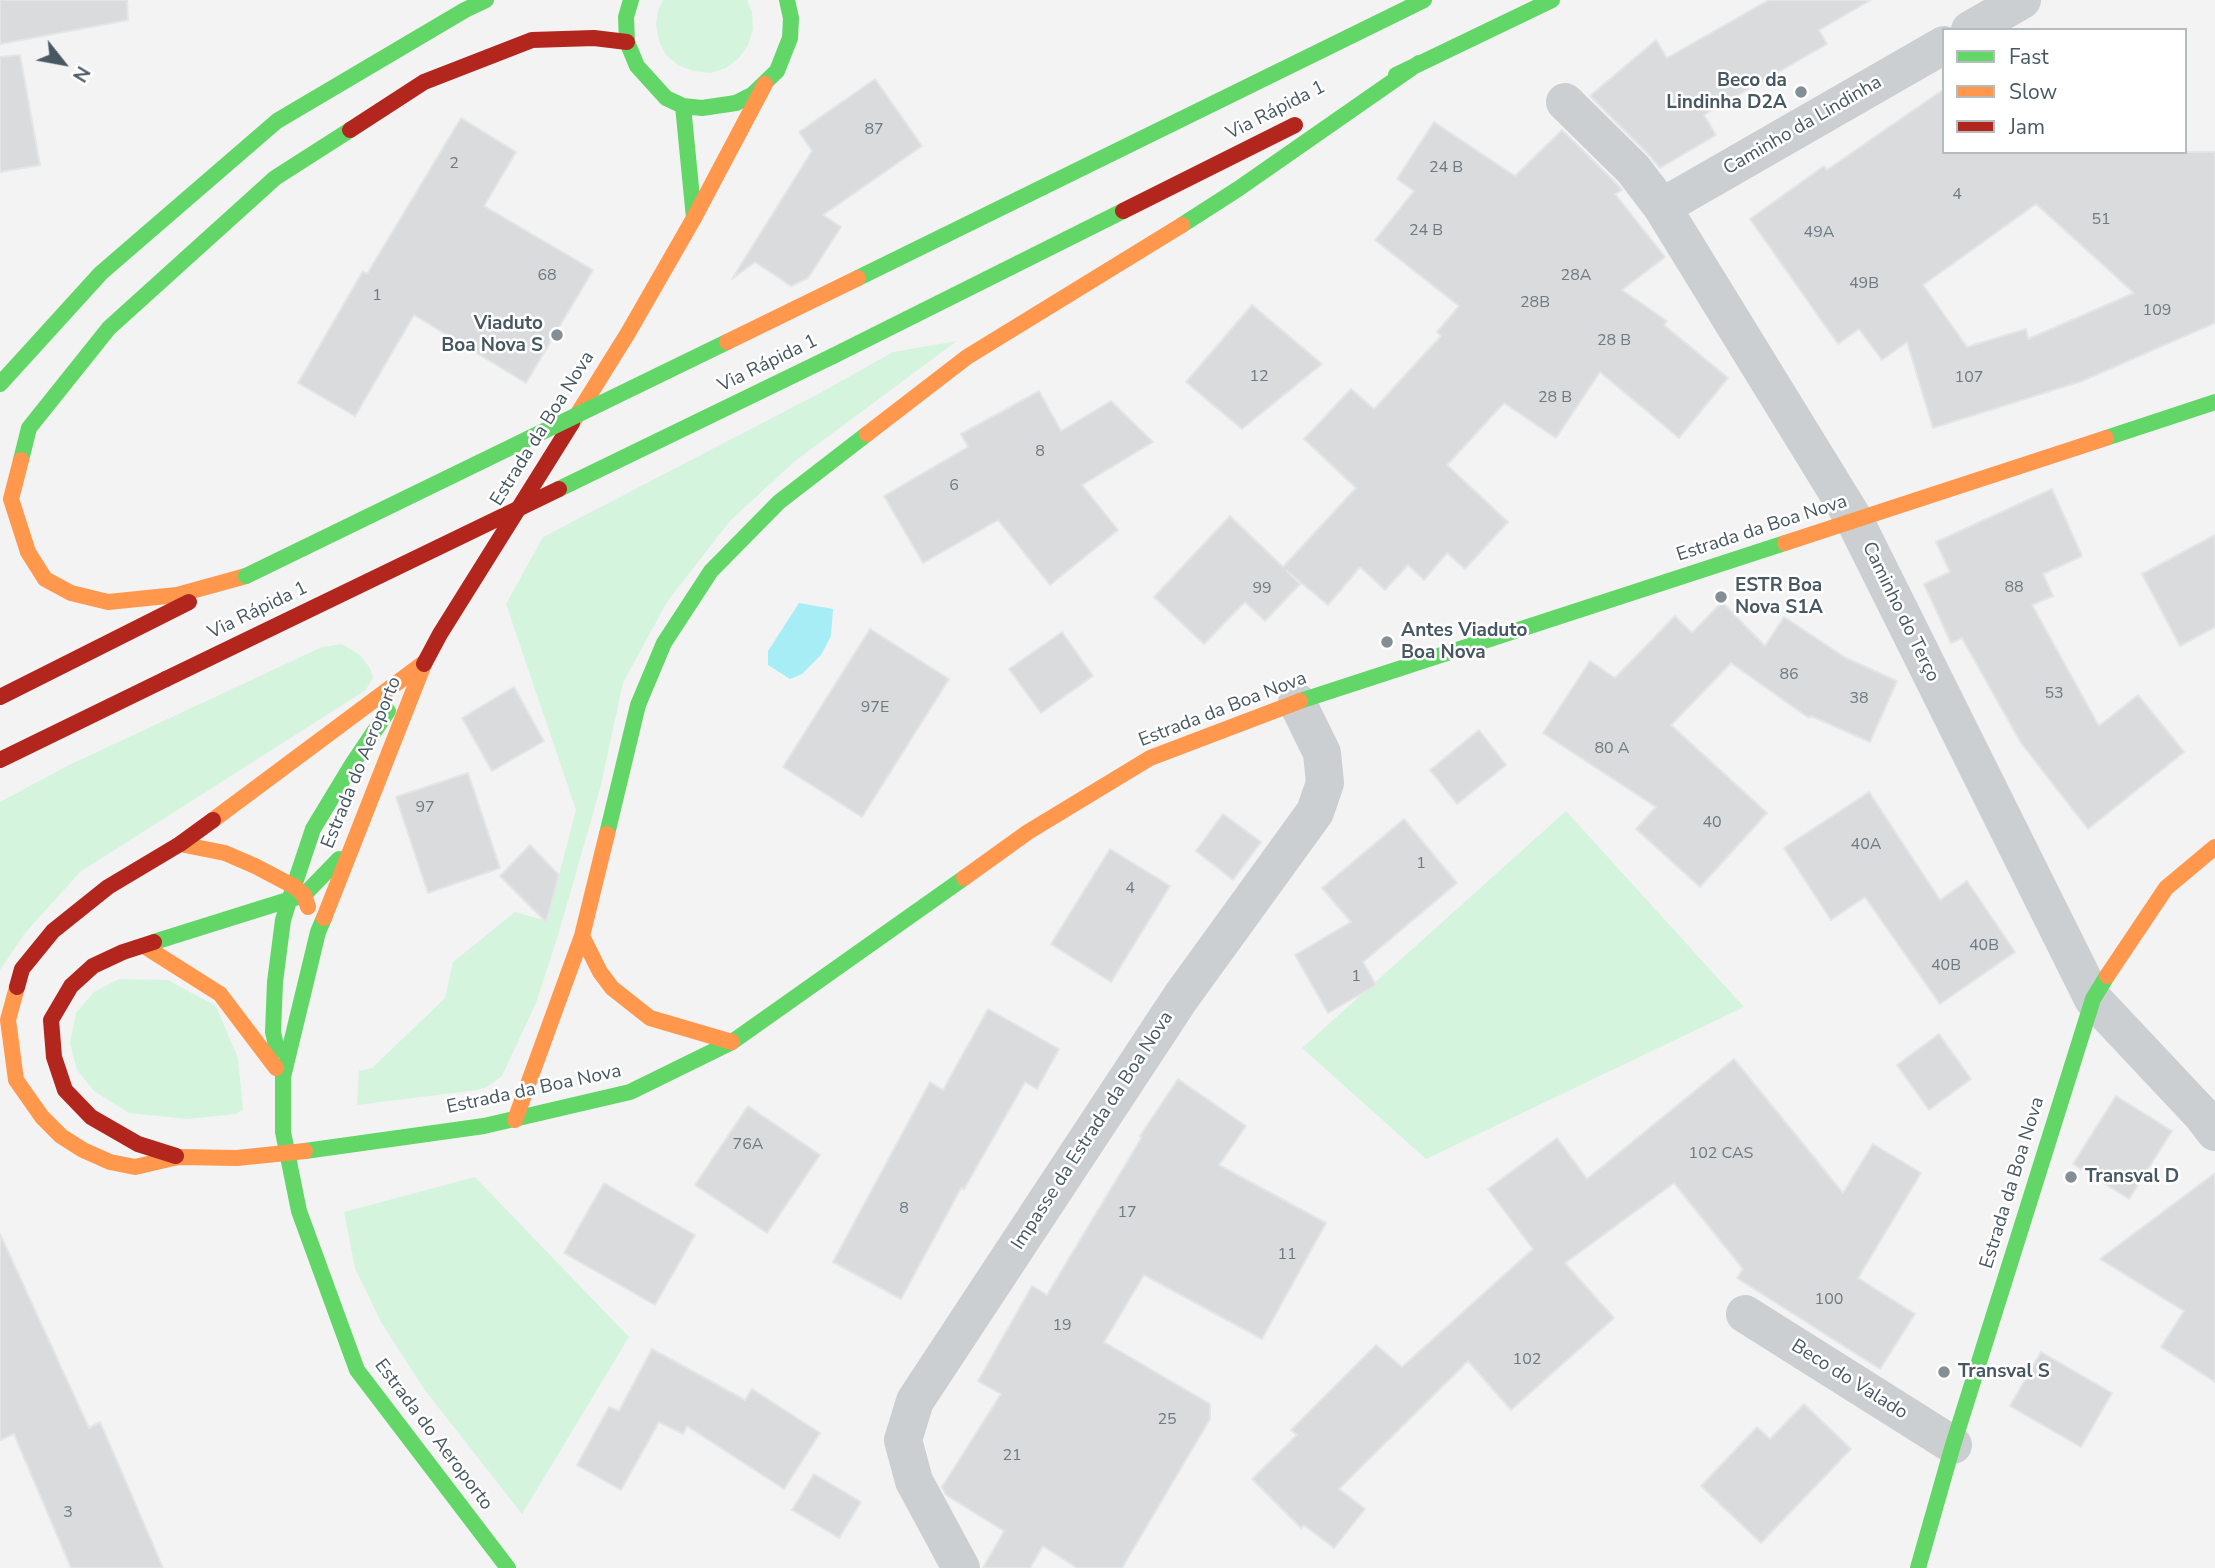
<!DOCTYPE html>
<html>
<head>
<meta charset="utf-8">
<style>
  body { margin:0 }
  #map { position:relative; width:2215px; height:1568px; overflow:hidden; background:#f3f3f3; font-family:"Nunito Sans",sans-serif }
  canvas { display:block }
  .legend { position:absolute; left:1942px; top:28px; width:245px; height:126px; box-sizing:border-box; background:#fff; border:2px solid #b5bcc0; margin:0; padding:9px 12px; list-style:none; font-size:21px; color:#475862 }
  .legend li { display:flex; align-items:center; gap:14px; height:35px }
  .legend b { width:35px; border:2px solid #b5bcc0 }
  .north { position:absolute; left:28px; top:28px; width:70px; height:70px; -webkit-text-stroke:5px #fff; paint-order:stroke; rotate:121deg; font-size:19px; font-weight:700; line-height:28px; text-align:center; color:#475862 }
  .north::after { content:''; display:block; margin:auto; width:24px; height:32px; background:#475862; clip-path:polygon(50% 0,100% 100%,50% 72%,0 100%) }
</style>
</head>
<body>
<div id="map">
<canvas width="2215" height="1568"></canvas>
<ul class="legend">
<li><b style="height:9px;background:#63d668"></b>Fast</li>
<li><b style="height:9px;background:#ff974d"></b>Slow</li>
<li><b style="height:9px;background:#b3261e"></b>Jam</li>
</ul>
<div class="north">N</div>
</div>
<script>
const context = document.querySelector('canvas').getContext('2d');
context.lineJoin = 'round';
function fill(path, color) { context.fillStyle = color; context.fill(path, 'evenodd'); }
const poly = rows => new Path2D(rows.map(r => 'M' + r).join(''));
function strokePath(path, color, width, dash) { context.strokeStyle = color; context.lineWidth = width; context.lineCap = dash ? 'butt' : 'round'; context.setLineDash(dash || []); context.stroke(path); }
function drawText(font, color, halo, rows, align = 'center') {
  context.font = font + ' "Nunito Sans",sans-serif'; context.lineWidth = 5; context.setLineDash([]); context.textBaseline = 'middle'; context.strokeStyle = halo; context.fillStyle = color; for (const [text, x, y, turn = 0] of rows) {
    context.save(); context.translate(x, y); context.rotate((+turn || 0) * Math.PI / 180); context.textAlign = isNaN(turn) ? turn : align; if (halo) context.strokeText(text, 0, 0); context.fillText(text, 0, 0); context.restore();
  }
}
fill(poly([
  [663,0,747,0,752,12,753,29,748,45,739,58,726,68,710,73,693,71,678,65,666,55,659,41,656,25,658,10],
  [957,341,795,461,730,521,667,602,623,683,600,789,559,932,536,1003,502,1076,485,1088,477,1090,357,1105,359,1071,372,1068,445,998,453,962,515,912,547,921,576,810,506,604,543,537,820,393,893,352],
  [342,644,360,655,370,668,373,677,366,690,80,872,25,933,0,970,0,802,69,765,322,647],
  [1566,811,1744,1007,1426,1159,1302,1048],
  [119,979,168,980,216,1006,238,1058,243,1110,235,1114,188,1119,129,1113,94,1091,77,1070,70,1043,76,1013,94,992],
  [475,1177,629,1337,522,1514,424,1389,381,1322,355,1268,344,1212]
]), '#d5f4de');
fill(poly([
  [799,603,833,609,831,636,821,655,802,674,790,679,768,665,768,651]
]), '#a7edf6');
const building = poly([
  [0,0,127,0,128,20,0,44,0,0],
  [1769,0,1871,0,1819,30,1827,44,1704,115,1716,135,1660,168,1648,154,1590,96,1656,40,1667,58,1769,0],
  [20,55,40,165,0,172,0,57,20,55],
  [875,79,922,146,823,215,841,227,808,278,791,286,755,262,732,279,812,151,799,132,875,79],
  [1944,89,1944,152,2215,152,2215,323,2082,381,1933,428,1907,342,1882,360,1859,329,1838,344,1750,219,1824,166,1827,170,1944,89],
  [2036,204,2134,293,2028,339,2026,329,1967,347,1923,285,2036,204],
  [461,118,516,152,484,206,593,270,526,383,414,315,355,416,298,383,363,271,367,274,461,118],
  [1434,122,1515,176,1562,130,1617,184,1622,190,1615,194,1665,257,1622,290,1667,321,1664,325,1728,378,1679,438,1600,372,1556,438,1504,403,1447,465,1508,522,1465,569,1447,553,1424,580,1408,565,1385,590,1360,567,1328,605,1287,571,1300,584,1265,621,1245,602,1204,644,1154,597,1230,516,1283,567,1356,488,1304,439,1351,389,1374,409,1441,336,1437,332,1459,306,1375,240,1414,191,1397,179,1434,122],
  [1252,305,1322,364,1242,429,1186,382,1252,305],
  [1039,391,1061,431,1111,401,1153,442,1082,485,1118,530,1050,585,998,520,923,563,884,496,968,447,961,434,1039,391],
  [2052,489,2082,556,2043,574,2053,596,2032,605,2099,726,2138,695,2184,752,2088,829,2021,743,1962,638,1951,643,1924,584,1950,572,1936,542,2052,489],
  [2215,535,2215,627,2180,646,2142,574,2215,535],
  [1722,602,1765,646,1784,617,1846,658,1897,681,1870,742,1811,716,1809,718,1731,663,1671,725,1767,813,1700,887,1636,829,1656,807,1543,733,1590,661,1615,678,1675,616,1692,633,1722,602],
  [870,629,949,679,862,817,783,767,870,629],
  [1062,632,1093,676,1041,713,1009,669,1062,632],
  [514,687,544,741,492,771,462,718,514,687],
  [1479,730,1506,765,1457,804,1430,770,1479,730],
  [468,773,500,868,428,893,396,797,468,773],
  [1869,792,1940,900,1967,881,2015,952,1940,1004,1865,897,1831,920,1784,848,1869,792],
  [1223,814,1261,842,1233,880,1196,851,1223,814],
  [1404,819,1457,883,1363,962,1376,985,1328,1013,1295,955,1351,922,1322,888,1404,819],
  [530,845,559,875,546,922,500,876,530,845],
  [1110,849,1170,886,1111,982,1051,944,1110,849],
  [988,1009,1059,1049,1037,1089,1025,1082,964,1189,961,1188,901,1299,833,1262,930,1082,943,1090,988,1009],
  [1939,1034,1971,1079,1929,1110,1897,1065,1939,1034],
  [1734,1059,1843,1193,1873,1144,1921,1173,1858,1278,1915,1314,1880,1369,1737,1278,1743,1269,1674,1183,1565,1263,1614,1318,1511,1410,1468,1361,1339,1489,1365,1509,1334,1548,1304,1525,1301,1528,1252,1479,1297,1435,1291,1430,1376,1345,1402,1367,1533,1249,1488,1189,1557,1138,1587,1179,1734,1059],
  [1178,1079,1246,1126,1219,1165,1326,1223,1262,1339,1144,1275,1104,1342,1210,1404,1210,1419,1122,1568,1077,1568,1043,1546,1030,1568,983,1568,1004,1531,946,1495,942,1487,1001,1394,978,1381,1032,1286,1047,1295,1142,1137,1140,1136,1178,1079],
  [2116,1096,2172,1131,2129,1199,2073,1164,2116,1096],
  [748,1106,820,1155,767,1233,695,1185,748,1106],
  [2215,1173,2215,1382,2161,1347,2184,1311,2100,1259,2215,1173],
  [604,1183,695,1235,655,1305,564,1253,604,1183],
  [0,1234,89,1428,100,1422,163,1568,71,1568,14,1434,0,1440,0,1234],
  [652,1349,745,1400,752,1389,820,1433,784,1489,687,1426,683,1434,659,1422,621,1490,577,1465,609,1407,619,1411,652,1349],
  [2041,1352,2112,1393,2081,1447,2010,1406,2041,1352],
  [1804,1404,1851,1449,1761,1543,1701,1486,1757,1427,1770,1439,1804,1404],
  [814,1474,861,1502,839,1538,792,1510,814,1474]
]);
fill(building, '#d9dbdc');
strokePath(building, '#e4e5e6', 2);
strokePath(poly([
  [1970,30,2022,0],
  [1565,102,1633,169,1662,207,1855,521,2093,999,2202,1115,2215,1132],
  [1662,207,1944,45],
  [1745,1314,1953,1445],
  [961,1568,914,1481,903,1440,915,1401,1181,997,1315,812,1325,783,1322,753,1297,702]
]), '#cccfd2', 38);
strokePath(poly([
  [631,0,626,17,627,42,637,66,666,98,683,106,702,108,736,103,752,95,777,71,790,38,791,18,787,0],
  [1396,75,1552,0],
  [683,106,694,218],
  [1182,225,1238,189,1419,63],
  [858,278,1424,0],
  [833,356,1123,211],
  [0,384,101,273,277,121,465,10,486,0],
  [2106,438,2215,402],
  [21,460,29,428,109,328,275,178,350,130],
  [1300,701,1785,543],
  [607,834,638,705,664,643,711,571,779,502,867,434],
  [324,918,318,932,283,1077,283,1132,299,1211,357,1370,508,1568],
  [154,942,304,895,339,859],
  [277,1050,273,1032,275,982,283,920,289,901,313,829,353,763,388,711],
  [305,1151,484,1126,630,1092,732,1042,964,878],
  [1918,1568,1953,1445,2093,999,2107,976]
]), '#63d668', 16);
strokePath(poly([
  [572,423,628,333,694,218,765,84],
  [867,434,967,357,1182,225],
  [21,460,11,499,28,552,45,579,71,593,108,602,177,595,246,576],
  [1785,543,2106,438],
  [213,820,425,662],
  [180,844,225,853,255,866,295,887,304,895,308,907],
  [964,878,1028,832,1150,758,1300,701],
  [324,918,424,664],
  [582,936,600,972,612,988,650,1018,732,1042],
  [144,946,220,994,276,1068],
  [2107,976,2166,888,2215,847],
  [17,987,8,1020,16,1080,42,1117,61,1136,83,1150,110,1162,135,1167,178,1157,237,1158],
  [515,1120,582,936,607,834]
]), '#ff974d', 16);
strokePath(poly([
  [350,130,424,82,532,40,594,38,627,42],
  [1123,211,1295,125],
  [424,664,440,634,572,423],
  [0,697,189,602],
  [0,760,166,679],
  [154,942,123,952,93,966,71,986,51,1020,54,1057,65,1090,91,1117,138,1144,176,1156],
  [17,987,22,969,53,931,108,887,180,844,213,820]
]), '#b3261e', 16);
strokePath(poly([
  [559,489,833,356],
  [246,576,727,342]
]), '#63d668', 16);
strokePath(poly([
  [727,342,858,278],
  [237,1158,305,1151]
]), '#ff974d', 16);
strokePath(poly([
  [166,679,559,489]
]), '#b3261e', 16);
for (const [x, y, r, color] of [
  [1801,92,7,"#838e95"],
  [557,335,7,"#838e95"],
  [1721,597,7,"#838e95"],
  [1387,642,7,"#838e95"],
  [2071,1177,7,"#838e95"],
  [1944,1372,7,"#838e95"]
]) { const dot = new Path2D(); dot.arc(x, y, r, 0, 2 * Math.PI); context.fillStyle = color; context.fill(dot); strokePath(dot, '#fff', 2.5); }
drawText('16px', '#6d7a82', null, [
  ["87",874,130],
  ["2",454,164],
  ["24 B",1446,168],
  ["4",1957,195],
  ["51",2101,220],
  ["24 B",1426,231],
  ["49A",1819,233],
  ["68",547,276],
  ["28A",1576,276],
  ["49B",1864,284],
  ["1",377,296],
  ["28B",1535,303],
  ["109",2157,311],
  ["28 B",1614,341],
  ["12",1259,377],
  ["107",1969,378],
  ["28 B",1555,398],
  ["8",1040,452],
  ["6",954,486],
  ["88",2014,588],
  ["99",1262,589],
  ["86",1789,675],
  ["53",2054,694],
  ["38",1859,699],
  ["97E",875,708],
  ["80 A",1612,749],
  ["97",425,808],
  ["40",1712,823],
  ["40A",1866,845],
  ["1",1421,864],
  ["4",1130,889],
  ["40B",1984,946],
  ["40B",1946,966],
  ["1",1356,977],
  ["76A",748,1145],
  ["102 CAS",1721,1154],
  ["8",904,1209],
  ["17",1127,1213],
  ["11",1287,1255],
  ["100",1829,1300],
  ["19",1062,1326],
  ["102",1527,1360],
  ["25",1167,1420],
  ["21",1012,1456],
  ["3",68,1513]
]);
drawText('bold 19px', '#475862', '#fff', [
  ["Beco da",1787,81,"right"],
  ["Lindinha D2A",1787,103,"right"],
  ["Viaduto",543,324,"right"],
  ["Boa Nova S",543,346,"right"],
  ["ESTR Boa",1735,586],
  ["Nova S1A",1735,608],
  ["Antes Viaduto",1401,631],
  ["Boa Nova",1401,653],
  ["Transval D",2085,1177],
  ["Transval S",1958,1372]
], 'left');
drawText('19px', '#475862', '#fff', [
  ["Via Rápida 1",1276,111,-27],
  ["Caminho da Lindinha",1803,126,-30],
  ["Via Rápida 1",768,364,-26],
  ["Estrada da Boa Nova",543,429,-58],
  ["Estrada da Boa Nova",1762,529,-18],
  ["Via Rápida 1",258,611,-26],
  ["Caminho do Terço",1900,612,64],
  ["Estrada da Boa Nova",1223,710,-21],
  ["Estrada do Aeroporto",362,763,-68],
  ["Estrada da Boa Nova",534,1090,-12],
  ["Impasse da Estrada da Boa Nova",1093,1131,-57],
  ["Estrada da Boa Nova",2013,1183,-73],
  ["Beco do Valado",1849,1380,32],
  ["Estrada do Aeroporto",433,1435,53]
]);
</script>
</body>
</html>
